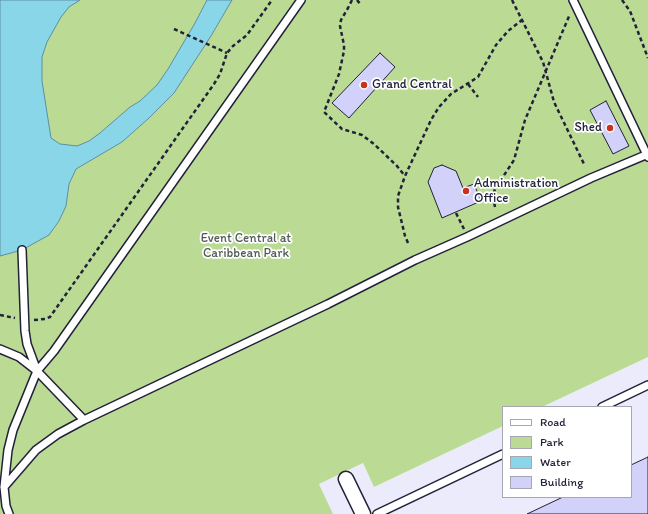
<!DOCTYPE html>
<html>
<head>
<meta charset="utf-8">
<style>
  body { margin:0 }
  #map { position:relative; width:648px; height:514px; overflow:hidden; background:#f6f6fe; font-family:Itim,sans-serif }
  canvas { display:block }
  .legend { position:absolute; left:502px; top:406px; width:130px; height:92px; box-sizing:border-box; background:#fff; border:1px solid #a7a7b1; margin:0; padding:5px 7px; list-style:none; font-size:12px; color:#22223b }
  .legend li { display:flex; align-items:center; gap:8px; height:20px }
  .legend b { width:20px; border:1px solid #a7a7b1 }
</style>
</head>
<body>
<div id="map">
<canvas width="648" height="514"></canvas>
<ul class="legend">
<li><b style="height:5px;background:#fff"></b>Road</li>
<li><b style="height:11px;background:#bbdb95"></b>Park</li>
<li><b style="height:11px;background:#88d6e7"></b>Water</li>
<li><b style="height:11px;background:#d2d1f9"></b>Building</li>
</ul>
</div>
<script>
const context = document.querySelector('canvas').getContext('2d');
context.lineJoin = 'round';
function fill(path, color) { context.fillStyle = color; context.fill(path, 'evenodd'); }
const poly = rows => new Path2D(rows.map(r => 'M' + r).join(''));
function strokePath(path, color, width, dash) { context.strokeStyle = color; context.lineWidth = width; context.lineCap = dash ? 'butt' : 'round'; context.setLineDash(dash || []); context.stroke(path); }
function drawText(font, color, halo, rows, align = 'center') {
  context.font = font + ' Itim,sans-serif'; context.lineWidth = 3.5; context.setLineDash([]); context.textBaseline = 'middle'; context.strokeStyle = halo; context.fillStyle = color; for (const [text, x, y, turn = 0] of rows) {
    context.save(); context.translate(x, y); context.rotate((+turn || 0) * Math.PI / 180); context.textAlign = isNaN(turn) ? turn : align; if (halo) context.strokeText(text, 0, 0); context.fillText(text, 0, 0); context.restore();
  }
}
fill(poly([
  [648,357,648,514,333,514,319,484,363,463,374,487,503,426,503,497,631,497,631,407,542,407]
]), '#ebebfc');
fill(poly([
  [0,0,648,0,648,357,542,407,503,407,503,426,374,487,363,463,319,484,333,514,0,514]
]), '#bbdb95');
const water = poly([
  [0,0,80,0,69,7,61,17,47,42,42,57,42,81,51,138,60,144,77,146,89,141,100,133,130,107,140,101,157,85,168,69,195,23,207,0,232,0,211,36,174,93,149,118,122,142,76,169,69,184,66,206,59,221,49,235,22,250,0,256,0,0]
]);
fill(water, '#88d6e7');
strokePath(water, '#5f8ea2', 1);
const building = poly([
  [380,53,395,67,349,118,332,103,380,53],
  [606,101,629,146,613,154,590,110,606,101],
  [442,165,456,171,463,188,474,184,481,201,442,218,428,182,434,168,442,165],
  [648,457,648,514,527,514,563,497,631,497,631,465,648,457]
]);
fill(building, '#d2d1f9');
strokePath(building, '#22223b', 1);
const service = poly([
  [573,0,648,157],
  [22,250,25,331,27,344,37,371],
  [0,349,19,357,37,371,84,420],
  [602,407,648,385],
  [4,487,36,450,58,434,84,420,328,304,415,260,467,237,591,178,648,154],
  [9,514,6,506,4,487,8,450,13,430,37,371,54,351,301,0],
  [377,514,503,454]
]);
const minor = poly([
  [346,479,363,514]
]);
strokePath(service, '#22223b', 10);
strokePath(minor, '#22223b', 17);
strokePath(poly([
  [352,0,348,8,341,20,340,26,344,45,344,51,339,74,324,112,342,129,362,135,374,144,397,166,405,176],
  [357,0,361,5],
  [512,0,543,62,554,102,584,164],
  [622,0,630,11,648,58],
  [174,29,227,53],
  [468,84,478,97],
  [495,207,493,196,495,189,514,160,525,120,570,14],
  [456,213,464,229],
  [408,243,405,236,398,207,398,196,405,176,431,120,439,107,451,94,478,77,496,45,508,31,522,20],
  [0,315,15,318],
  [34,320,45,319,50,317,214,84,220,74,227,53,233,46,247,35,272,0]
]), '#22223b', 2.5, [4, 3]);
strokePath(service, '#fff', 7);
strokePath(minor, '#fff', 14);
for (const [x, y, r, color] of [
  [364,85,4,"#c8321e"],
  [610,128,4,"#c8321e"],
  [466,191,4,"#c8321e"]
]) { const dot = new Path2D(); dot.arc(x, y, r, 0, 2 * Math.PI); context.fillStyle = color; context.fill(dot); strokePath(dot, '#fff', 1.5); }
drawText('13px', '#22223b', '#fff', [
  ["Grand Central",372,85],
  ["Shed",602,128,"right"],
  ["Administration",474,184],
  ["Office",474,199]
], 'left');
drawText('13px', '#505a56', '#fff', [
  ["Event Central at",246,239],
  ["Caribbean Park",246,254]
]);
</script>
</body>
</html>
